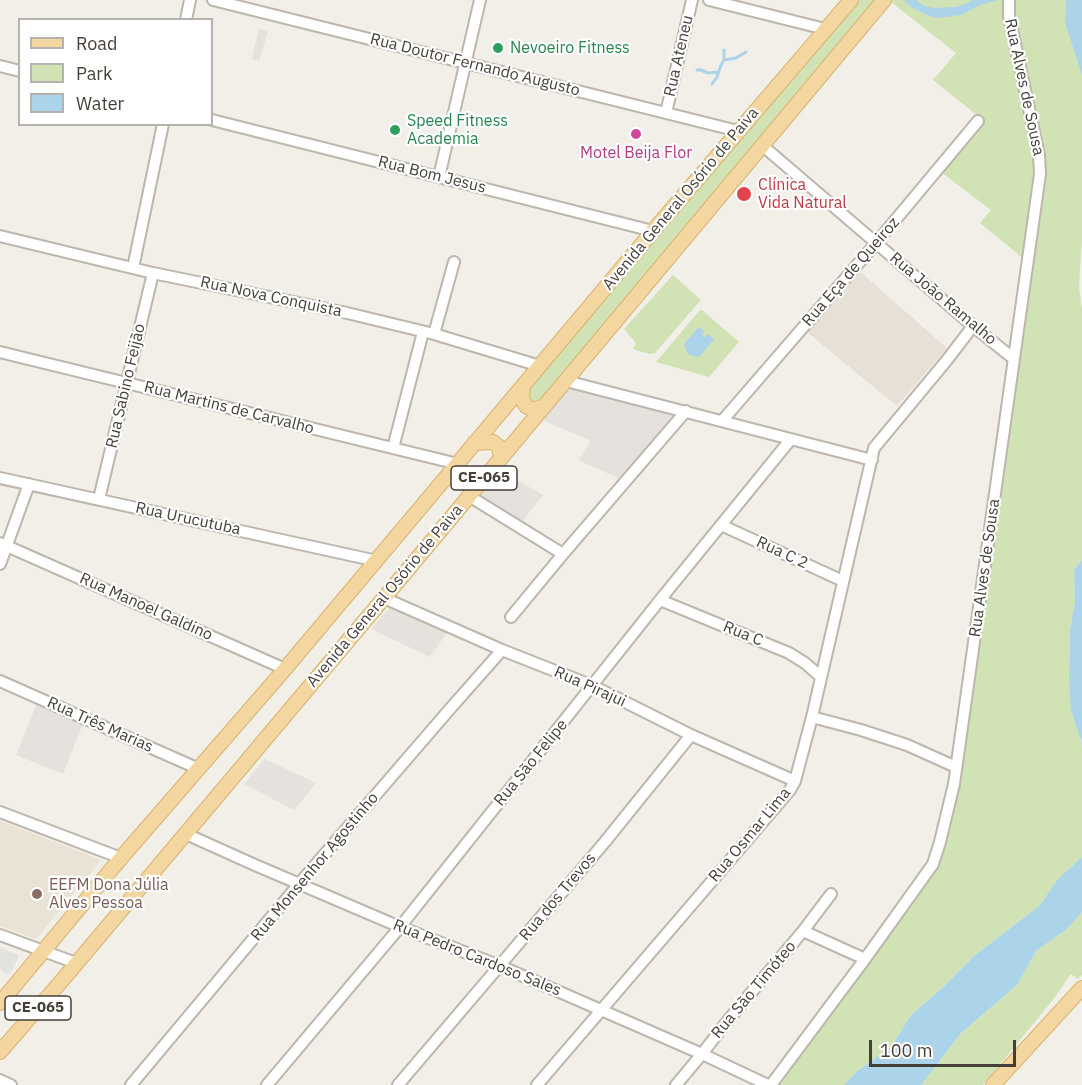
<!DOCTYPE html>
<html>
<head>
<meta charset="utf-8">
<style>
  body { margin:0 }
  #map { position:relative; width:1082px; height:1085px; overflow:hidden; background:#f2efe8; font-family:"IBM Plex Sans",sans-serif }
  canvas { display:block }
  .legend { position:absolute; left:18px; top:18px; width:195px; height:108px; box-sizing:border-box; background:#fff; border:2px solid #b5b2af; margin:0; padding:8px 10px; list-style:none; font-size:18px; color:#453f38 }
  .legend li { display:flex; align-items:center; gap:12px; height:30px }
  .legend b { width:30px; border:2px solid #b5b2af }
  .scale { position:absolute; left:869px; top:1040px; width:147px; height:27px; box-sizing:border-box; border:3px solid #453f38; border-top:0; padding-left:8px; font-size:18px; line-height:21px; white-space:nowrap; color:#453f38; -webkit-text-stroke:4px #fff; paint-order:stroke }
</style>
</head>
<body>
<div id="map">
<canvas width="1082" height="1085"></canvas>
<ul class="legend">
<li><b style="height:8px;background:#f4d7a0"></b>Road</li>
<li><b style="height:16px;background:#d1e2b5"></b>Park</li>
<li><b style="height:16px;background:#abd3e9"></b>Water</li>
</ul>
<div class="scale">100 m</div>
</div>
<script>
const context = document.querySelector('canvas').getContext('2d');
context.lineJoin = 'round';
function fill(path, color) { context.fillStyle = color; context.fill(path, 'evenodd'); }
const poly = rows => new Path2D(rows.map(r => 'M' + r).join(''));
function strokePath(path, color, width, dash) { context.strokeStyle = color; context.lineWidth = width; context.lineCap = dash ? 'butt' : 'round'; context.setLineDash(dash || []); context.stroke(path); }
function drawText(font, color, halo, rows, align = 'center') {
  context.font = font + ' "IBM Plex Sans",sans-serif'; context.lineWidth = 4.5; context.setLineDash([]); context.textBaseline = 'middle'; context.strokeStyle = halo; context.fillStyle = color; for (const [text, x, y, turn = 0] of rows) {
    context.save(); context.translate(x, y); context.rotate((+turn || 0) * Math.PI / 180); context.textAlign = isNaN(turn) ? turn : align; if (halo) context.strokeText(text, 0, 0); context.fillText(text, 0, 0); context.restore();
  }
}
fill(poly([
  [858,270,947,348,897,406,808,333]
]), '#e6e0d7');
fill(poly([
  [259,28,268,31,259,61,252,59],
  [570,386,682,415,627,482,578,460,591,441,542,420],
  [500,470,543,495,521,523,477,497],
  [395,606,448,631,430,657,371,629,389,608],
  [38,701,84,721,63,774,16,755],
  [265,759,316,783,294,810,244,784]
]), '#e5e1dd');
fill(poly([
  [0,821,99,859,100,862,36,939,0,926]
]), '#eae2d4');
fill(poly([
  [860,0,877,0,539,404,531,405,527,391,816,48],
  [893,0,1004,0,1004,12,1005,21,1036,164,1034,188,1024,259,980,223,991,210,941,172,983,120,933,80,956,53,891,2],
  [1013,0,1066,0,1065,23,1082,76,1082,238,1079,287,1082,310,1082,560,1074,570,1075,602,1070,629,1069,680,1082,748,1082,857,1058,879,1039,906,974,956,941,989,911,1015,891,1047,856,1072,844,1085,777,1085,933,867,988,577,1043,187,1045,163,1013,15],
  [673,275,701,300,655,353,649,354,633,349,636,343,624,329],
  [700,310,702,310,739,342,709,377,656,362],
  [1082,912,1082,975,1078,979,1071,974,1052,1001,983,1085,921,1085,961,1033,1017,985,1036,951,1067,929]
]), '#d1e2b5');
fill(poly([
  [0,947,18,955,18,958,10,974,2,972,0,967]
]), '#e4e2e0');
fill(poly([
  [903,0,916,0,924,6,934,8,955,7,963,5,973,0,998,0,980,5,961,15,936,18,925,14,911,7],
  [1066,0,1082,0,1082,76,1065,23],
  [699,327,704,331,702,335,705,337,708,334,714,339,699,357,690,355,687,353,684,344],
  [1082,560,1082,748,1081,740,1071,710,1069,680,1070,629,1075,602,1074,570],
  [1082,857,1082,912,1067,929,1036,951,1017,985,961,1033,921,1085,844,1085,856,1072,891,1047,911,1015,941,989,974,956,1039,906,1058,879]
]), '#abd3e9');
strokePath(poly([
  [724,50,724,60,736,58,746,52],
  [697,70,701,70,708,73,718,72],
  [712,84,717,77,721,65,724,60]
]), '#abd3e9', 3);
const minor = poly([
  [213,0,738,131],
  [709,0,825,29],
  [186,20,190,0],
  [0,66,20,71],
  [666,113,692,0],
  [212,120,653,231],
  [763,146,973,326,1014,359],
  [439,177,480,0],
  [0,236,153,273,347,313,434,334,540,366],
  [133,268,163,124],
  [434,334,454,262],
  [0,352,458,464],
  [566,381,872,460],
  [722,421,877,242,978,121],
  [393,448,423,332],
  [0,478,377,561],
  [469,496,563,554],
  [99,499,153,273],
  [721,525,843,581],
  [0,543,285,669],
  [0,564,29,484],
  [384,598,502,650,593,686,691,735,795,781],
  [660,600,789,653,805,663,821,677],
  [511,617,563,554,686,411],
  [0,681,199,769],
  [812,717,861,730,907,745,956,767],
  [0,812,121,858],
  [186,834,255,865,400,927,500,966,702,1054,768,1085],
  [803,931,865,959],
  [0,935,76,963],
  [0,1080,11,1085],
  [131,1085,299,884,449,710,502,650],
  [267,1085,400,927,660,600,791,439],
  [398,1085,604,843,691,735],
  [537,1085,790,790,795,781,812,717,874,448,947,360,973,326],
  [676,1085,702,1054,725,1024,803,931,831,894],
  [771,1085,865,959,933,864,940,842,954,784,1040,174,1039,155,1009,16,1009,0]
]);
const major = poly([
  [523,386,522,399,526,406,533,410,545,406],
  [474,443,493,442,499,447,501,458],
  [0,1003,121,858,285,669,653,231,851,0],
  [0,1052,65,977,384,598,884,0],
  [993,1085,1082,988]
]);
strokePath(minor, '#bdb6ac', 14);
strokePath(major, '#d8b371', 16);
strokePath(minor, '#fff', 10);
strokePath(major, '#f4d7a0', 14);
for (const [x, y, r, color] of [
  [498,48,6,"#2e9e5b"],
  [395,130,6,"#2e9e5b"],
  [636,134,6,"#d1479c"],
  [744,194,8,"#e0444e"],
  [37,894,6,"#8d6e63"]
]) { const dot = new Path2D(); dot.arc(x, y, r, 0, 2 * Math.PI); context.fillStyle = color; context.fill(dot); strokePath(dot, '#fff', 2); }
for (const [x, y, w] of [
  [484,478,66],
  [38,1008,66]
]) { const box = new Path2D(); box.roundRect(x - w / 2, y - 12, w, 24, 4.5); context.fillStyle = '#fff'; context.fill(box); strokePath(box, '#453f38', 1.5); }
drawText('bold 15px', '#453f38', null, [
  ["CE-065",484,478],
  ["CE-065",38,1008]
]);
drawText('16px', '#27864d', '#fff', [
  ["Nevoeiro Fitness",510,48],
  ["Speed Fitness",407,121],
  ["Academia",407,139]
], 'left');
drawText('16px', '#453f38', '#fff', [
  ["Rua Ateneu",679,56,-77],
  ["Rua Doutor Fernando Augusto",475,65,14],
  ["Rua Alves de Sousa",1024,87,78],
  ["Rua Bom Jesus",432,175,14],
  ["Avenida General Osório de Paiva",681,199,-50],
  ["Rua Eça de Queiroz",851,272,-49],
  ["Rua Nova Conquista",271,297,12],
  ["Rua João Ramalho",943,299,40],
  ["Rua Sabino Feijão",126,386,-77],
  ["Rua Martins de Carvalho",229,408,14],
  ["Rua Urucutuba",188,519,12],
  ["Rua C 2",782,553,25],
  ["Rua Alves de Sousa",985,568,-82],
  ["Avenida General Osório de Paiva",385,596,-50],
  ["Rua Manoel Galdino",146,607,24],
  ["Rua C",743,634,22],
  ["Rua Pirajui",590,687,24],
  ["Rua Três Marias",100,725,24],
  ["Rua São Felipe",531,763,-51],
  ["Rua Osmar Lima",750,835,-50],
  ["Rua Monsenhor Agostinho",315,867,-50],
  ["Rua dos Trevos",558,897,-50],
  ["Rua Pedro Cardoso Sales",477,958,22],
  ["Rua São Timóteo",754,990,-50]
]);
drawText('16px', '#b23c85', '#fff', [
  ["Motel Beija Flor",636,153]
]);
drawText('16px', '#be3a42', '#fff', [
  ["Clínica",758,185],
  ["Vida Natural",758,203]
], 'left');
drawText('16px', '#785e54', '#fff', [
  ["EEFM Dona Júlia",49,885],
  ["Alves Pessoa",49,903]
], 'left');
</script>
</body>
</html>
